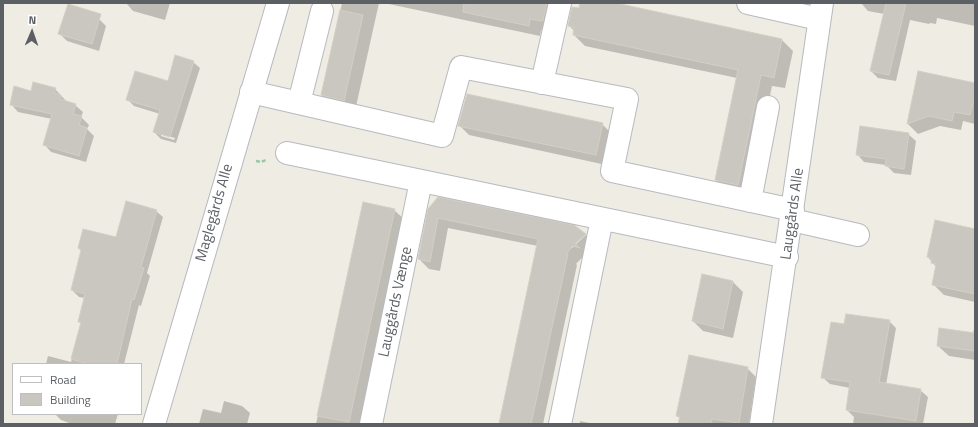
<!DOCTYPE html>
<html>
<head>
<meta charset="utf-8">
<style>
  body { margin:0 }
  #map { position:relative; width:978px; height:427px; overflow:hidden; background:#efece4; font-family:"Titillium Web",sans-serif }
  canvas { display:block }
  .frame { position:absolute; inset:0; border:4px solid #5c6065; pointer-events:none }
  .legend { position:absolute; left:12px; top:363px; width:130px; height:52px; box-sizing:border-box; background:#fff; border:1px solid #bebfc1; margin:0; padding:5px 7px; list-style:none; font-size:12px; color:#5c6065 }
  .legend li { display:flex; align-items:center; gap:8px; height:20px }
  .legend b { width:20px; border:1px solid #bebfc1 }
  .north { position:absolute; left:12px; top:12px; width:40px; height:40px; -webkit-text-stroke:3px #fff; paint-order:stroke; rotate:2deg; font-size:11px; font-weight:700; line-height:16px; text-align:center; color:#5c6065 }
  .north::after { content:''; display:block; margin:auto; width:14px; height:18px; background:#5c6065; clip-path:polygon(50% 0,100% 100%,50% 72%,0 100%) }
</style>
</head>
<body>
<div id="map">
<canvas width="978" height="427"></canvas>
<div class="frame"></div>
<ul class="legend">
<li><b style="height:5px;background:#fff"></b>Road</li>
<li><b style="height:11px;background:#cac7c1"></b>Building</li>
</ul>
<div class="north">N</div>
</div>
<script>
const context = document.querySelector('canvas').getContext('2d');
context.lineJoin = 'round';
function fill(path, color) { context.fillStyle = color; context.fill(path, 'evenodd'); }
const poly = rows => new Path2D(rows.map(r => 'M' + r).join(''));
function strokePath(path, color, width, dash) { context.strokeStyle = color; context.lineWidth = width; context.lineCap = dash ? 'butt' : 'round'; context.setLineDash(dash || []); context.stroke(path); }
function drawText(font, color, halo, rows, align = 'center') {
  context.font = font + ' "Titillium Web",sans-serif'; context.lineWidth = 3; context.setLineDash([]); context.textBaseline = 'middle'; context.strokeStyle = halo; context.fillStyle = color; for (const [text, x, y, turn = 0] of rows) {
    context.save(); context.translate(x, y); context.rotate((+turn || 0) * Math.PI / 180); context.textAlign = isNaN(turn) ? turn : align; if (halo) context.strokeText(text, 0, 0); context.fillText(text, 0, 0); context.restore();
  }
}
fill(poly([
  [126,3,170,3,165,20,133,11],
  [342,3,379,3,355,111,333,106,322,95],
  [384,3,547,3,558,14,554,32,541,30,540,36],
  [581,3,611,3,782,40,793,51,785,88,772,86,749,196,727,191,716,180,737,78,585,46,574,35,574,31,569,25,579,10],
  [861,3,975,3,975,26,937,18,936,24,930,23,929,24,910,20,896,81,878,78,871,71,884,14,868,11],
  [99,19,106,26,99,51,67,41,60,34],
  [193,62,200,68,176,143,161,139,154,132,160,114,134,106,127,99,169,82],
  [161,134,175,138,174,140,161,136],
  [919,72,975,84,975,124,963,121,961,130,940,126,918,134,908,124],
  [55,89,67,102,75,105,83,112,81,117,89,125,87,129,94,136,86,162,51,152,44,144,52,119,18,112,11,104,31,92],
  [602,124,612,134,606,165,469,135,459,125],
  [908,134,916,141,911,175,894,173,886,165,864,162,857,154],
  [364,203,394,210,404,219,360,424,316,424],
  [429,210,574,226,585,235,571,247,572,248,586,235,595,244,576,264,577,265,543,424,500,424,538,246,448,228,440,271,429,269,419,259],
  [156,211,163,217,147,273,150,276,141,306,139,305,124,364,46,364,48,356,71,362,82,324,79,321,85,298,79,297,72,290,82,251,79,248,116,239],
  [975,230,975,302,944,295,933,284,936,267,928,257],
  [733,282,743,292,733,338,703,331,693,321],
  [889,321,896,328,886,385,920,390,928,397,923,424,853,424,854,417,847,410,850,388,830,384,822,377,845,325],
  [975,325,975,360,949,356,938,346,973,333],
  [747,368,756,377,749,424,679,424,681,419,677,416],
  [224,401,242,406,250,413,247,424,199,424,203,409,221,413],
  [55,414,118,414,115,424,72,424,61,420],
  [580,421,594,424,580,424]
]), '#0003');
const building = poly([
  [464,3,547,3,543,21,530,19,529,26,463,12,464,3],
  [580,3,616,3,782,39,774,78,761,75,738,185,715,180,738,70,573,35,574,27,568,26,572,7,579,8,580,3],
  [886,3,906,3,889,75,870,71,886,3],
  [68,4,101,14,92,44,58,34,68,4],
  [340,10,363,15,344,101,321,95,340,10],
  [175,55,194,61,170,137,153,132,160,110,126,100,135,71,168,81,175,55],
  [918,71,975,83,975,103,973,103,970,115,954,112,952,121,929,116,907,124,918,71],
  [33,82,56,88,54,93,61,95,60,99,76,104,73,114,82,116,79,125,87,128,79,156,43,145,52,114,10,105,14,86,31,91,33,82],
  [467,94,603,123,596,155,458,126,467,94],
  [860,126,909,133,904,169,885,166,886,159,856,155,860,126],
  [438,197,574,225,586,234,575,244,580,248,573,246,566,254,568,254,531,424,499,424,538,239,438,218,430,262,418,259,428,209,438,197],
  [126,201,157,210,141,267,144,268,134,300,132,299,117,364,88,364,71,359,81,322,78,322,85,294,71,290,81,250,78,248,83,229,116,237,126,201],
  [363,202,395,209,349,422,317,416,363,202],
  [935,220,975,229,975,294,932,285,936,264,931,263,932,258,927,257,935,220],
  [702,274,733,281,723,329,692,321,702,274],
  [846,314,890,320,879,382,921,389,916,421,846,410,850,382,821,378,831,322,844,324,846,314],
  [939,328,975,333,975,351,937,346,939,328],
  [689,355,748,367,739,423,712,419,711,424,678,424,680,416,676,416,689,355]
]);
fill(building, '#cac7c1');
strokePath(building, '#d4cec2', 1);
const minor = poly([
  [748,3,819,19],
  [542,83,560,3],
  [251,92,442,136,461,67,627,99,612,171,793,210],
  [299,103,322,11],
  [287,153,787,257],
  [750,201,768,107],
  [792,220,858,235],
  [154,424,278,3],
  [371,424,421,181],
  [560,424,602,219],
  [761,424,822,3]
]);
strokePath(minor, '#b7babf', 24);
strokePath(poly([
  [256,161,261,162,266,160]
]), '#98c9a6', 2.5, [4, 2]);
strokePath(minor, '#fff', 22);
drawText('15px', '#5c6065', '#fff', [
  ["Maglegårds Alle",215,213,-74],
  ["Lauggårds Alle",793,214,-82],
  ["Lauggårds Vænge",396,302,-78]
]);
</script>
</body>
</html>
